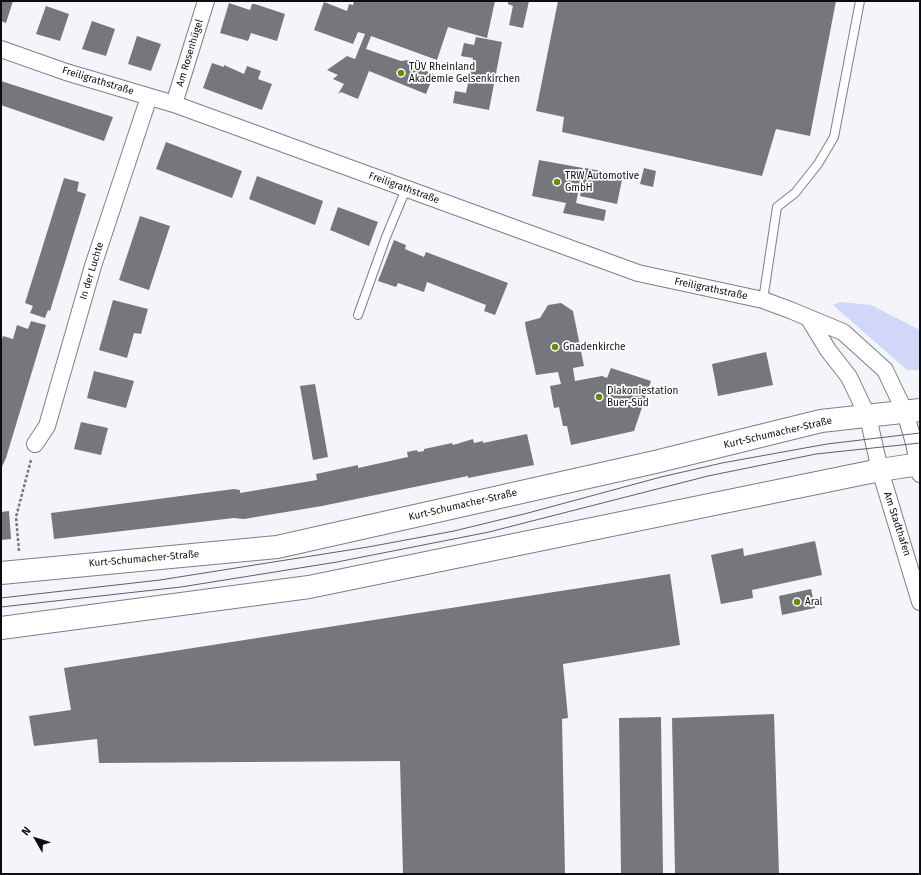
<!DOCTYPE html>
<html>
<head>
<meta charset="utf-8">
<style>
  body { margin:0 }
  #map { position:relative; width:921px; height:875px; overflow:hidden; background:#f4f5fb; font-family:"Fira Sans",sans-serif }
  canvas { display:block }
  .frame { position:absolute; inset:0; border:2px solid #0c0d0f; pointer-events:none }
  .north { position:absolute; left:16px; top:819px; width:40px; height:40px; -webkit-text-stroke:3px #fff; paint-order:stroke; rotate:309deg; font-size:11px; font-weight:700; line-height:16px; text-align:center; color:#0c0d0f }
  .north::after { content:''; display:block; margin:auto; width:14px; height:18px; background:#0c0d0f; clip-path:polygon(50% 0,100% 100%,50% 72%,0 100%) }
</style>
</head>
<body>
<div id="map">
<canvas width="921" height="875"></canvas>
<div class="frame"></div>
<div class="north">N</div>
</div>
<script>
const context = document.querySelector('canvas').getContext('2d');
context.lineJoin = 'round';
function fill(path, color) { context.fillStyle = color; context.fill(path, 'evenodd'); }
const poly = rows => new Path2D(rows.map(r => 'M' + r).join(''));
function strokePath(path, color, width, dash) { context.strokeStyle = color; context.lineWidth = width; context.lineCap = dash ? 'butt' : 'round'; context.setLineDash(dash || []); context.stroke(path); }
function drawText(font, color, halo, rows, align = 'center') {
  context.font = font + ' "Fira Sans",sans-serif'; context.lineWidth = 3.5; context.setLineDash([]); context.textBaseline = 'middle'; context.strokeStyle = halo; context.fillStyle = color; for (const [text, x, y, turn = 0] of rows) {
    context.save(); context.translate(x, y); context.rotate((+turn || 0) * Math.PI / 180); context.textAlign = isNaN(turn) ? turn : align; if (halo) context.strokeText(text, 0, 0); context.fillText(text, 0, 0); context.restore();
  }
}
fill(poly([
  [840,302,871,305,920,330,920,370,907,370,833,305]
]), '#d0d7f8');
fill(poly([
  [1,1,13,1,6,23,1,21],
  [354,1,495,1,487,38,448,27,437,60,371,36,366,49,401,61,409,60,413,66,434,74,426,94,369,71,358,99,341,92,338,94,344,84,333,79,338,75,327,70,347,56,355,59,365,34,358,32,353,44,314,30,324,2,347,11,349,4,353,5],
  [508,1,529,1,523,28,509,25,513,6,508,4],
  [558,1,836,1,810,136,776,129,762,176,562,132,564,117,536,111],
  [229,3,250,10,252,4,255,4,285,14,277,41,251,33,248,41,220,33],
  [46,6,69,14,60,41,36,34],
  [92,21,115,29,106,56,82,49],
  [137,36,161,44,151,71,128,64],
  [476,37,502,42,489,110,453,103,455,91,466,93,473,58,461,56,464,43,474,45],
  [212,63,224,67,224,65,244,74,247,66,261,71,258,79,272,84,262,110,203,88],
  [1,81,113,117,104,141,1,105],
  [166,142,242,171,232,198,156,169],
  [539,160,583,168,576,203,606,210,604,221,563,213,566,203,532,196],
  [585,168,623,175,617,204,580,196],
  [644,168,656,171,653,187,640,184],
  [257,176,323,201,315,225,249,199],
  [64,178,79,182,77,191,86,194,50,311,48,310,45,318,30,313,33,306,25,303],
  [338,207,378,222,369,246,330,230],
  [140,216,170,226,149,290,119,280],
  [394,240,406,245,405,249,424,257,426,252,508,283,495,315,484,311,486,305,427,282,424,292,398,283,396,287,378,281],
  [113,300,148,309,141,334,134,333,127,358,99,350],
  [561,303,573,311,584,366,573,368,575,381,602,376,607,378,611,368,651,381,634,431,571,445,567,426,563,426,559,407,554,408,550,386,561,384,558,372,536,375,526,329,525,322,540,318,548,305],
  [31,321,46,325,6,458,1,469,1,342,3,336,13,339,17,325,28,329],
  [766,352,773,385,718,396,712,364],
  [94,371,134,381,126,408,87,398],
  [315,384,328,457,313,460,300,386],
  [81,422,108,428,101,455,74,449],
  [527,434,534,465,468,478,468,476,322,506,244,519,234,518,54,539,51,513,234,489,240,490,240,493,317,480,316,474,358,465,358,468,408,457,407,452,417,450,418,452,424,451,424,449,452,443,453,445,473,439,474,443,483,441,483,443],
  [9,511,11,539,1,540,1,512],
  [815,541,822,575,752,590,753,598,721,604,711,555,743,548,744,556],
  [670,574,680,645,563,664,568,718,562,719,565,874,403,874,400,761,99,763,97,739,34,746,29,716,71,710,64,668],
  [811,589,815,608,782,615,779,596],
  [774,714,779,874,675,874,672,718],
  [661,717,663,874,621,874,619,718]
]), '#76777d');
const lane = poly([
  [763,300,777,207,795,193,818,164,834,137,860,1],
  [358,315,386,237,406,189]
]);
const street = poly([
  [1,49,66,72,174,104,638,273,763,300,790,310,843,332,885,370,905,412,914,443,920,474],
  [174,104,206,1],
  [809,319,828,350,849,377,868,417,880,470,920,602],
  [35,444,47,426,93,266,149,97]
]);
const primary = poly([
  [1,573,277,547,655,462,821,421,920,410],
  [1,628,309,587,880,470,920,464]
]);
strokePath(lane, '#7d7f84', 10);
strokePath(street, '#7d7f84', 18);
strokePath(primary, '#7d7f84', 24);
strokePath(poly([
  [19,551,16,517,31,460]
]), '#77787c', 2.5, [3, 2]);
strokePath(lane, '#fff', 8);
strokePath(street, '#fff', 16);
strokePath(primary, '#fff', 22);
strokePath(poly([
  [1,598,160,580,368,547,454,531,528,513,661,477,722,463,827,444,920,433],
  [1,607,181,587,337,562,489,532,708,476,816,454,920,443]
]), '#5f6063', 1);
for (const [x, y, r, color] of [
  [401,73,4,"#688a0d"],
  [557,182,4,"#688a0d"],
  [555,347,4,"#688a0d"],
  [599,397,4,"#688a0d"],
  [797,602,4,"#688a0d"]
]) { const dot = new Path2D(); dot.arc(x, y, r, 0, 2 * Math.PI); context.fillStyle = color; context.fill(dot); strokePath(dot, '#fff', 1.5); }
drawText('10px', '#0c0d0f', '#fff', [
  ["Am Rosenhügel",190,53,-73],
  ["Freiligrathstraße",98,81,17],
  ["Freiligrathstraße",404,188,20],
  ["In der Luchte",92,271,-73],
  ["Freiligrathstraße",711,289,12],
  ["Kurt-Schumacher-Straße",778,433,-13],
  ["Kurt-Schumacher-Straße",463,505,-13],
  ["Am Stadthafen",897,524,72],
  ["Kurt-Schumacher-Straße",144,559,-5]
]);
drawText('10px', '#0c0d0f', '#fff', [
  ["TÜV Rheinland",409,67],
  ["Akademie Gelsenkirchen",409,79],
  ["TRW Automotive",565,176],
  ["GmbH",565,188],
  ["Gnadenkirche",563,347],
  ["Diakoniestation",607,391],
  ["Buer-Süd",607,403],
  ["Aral",805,602]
], 'left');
</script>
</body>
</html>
